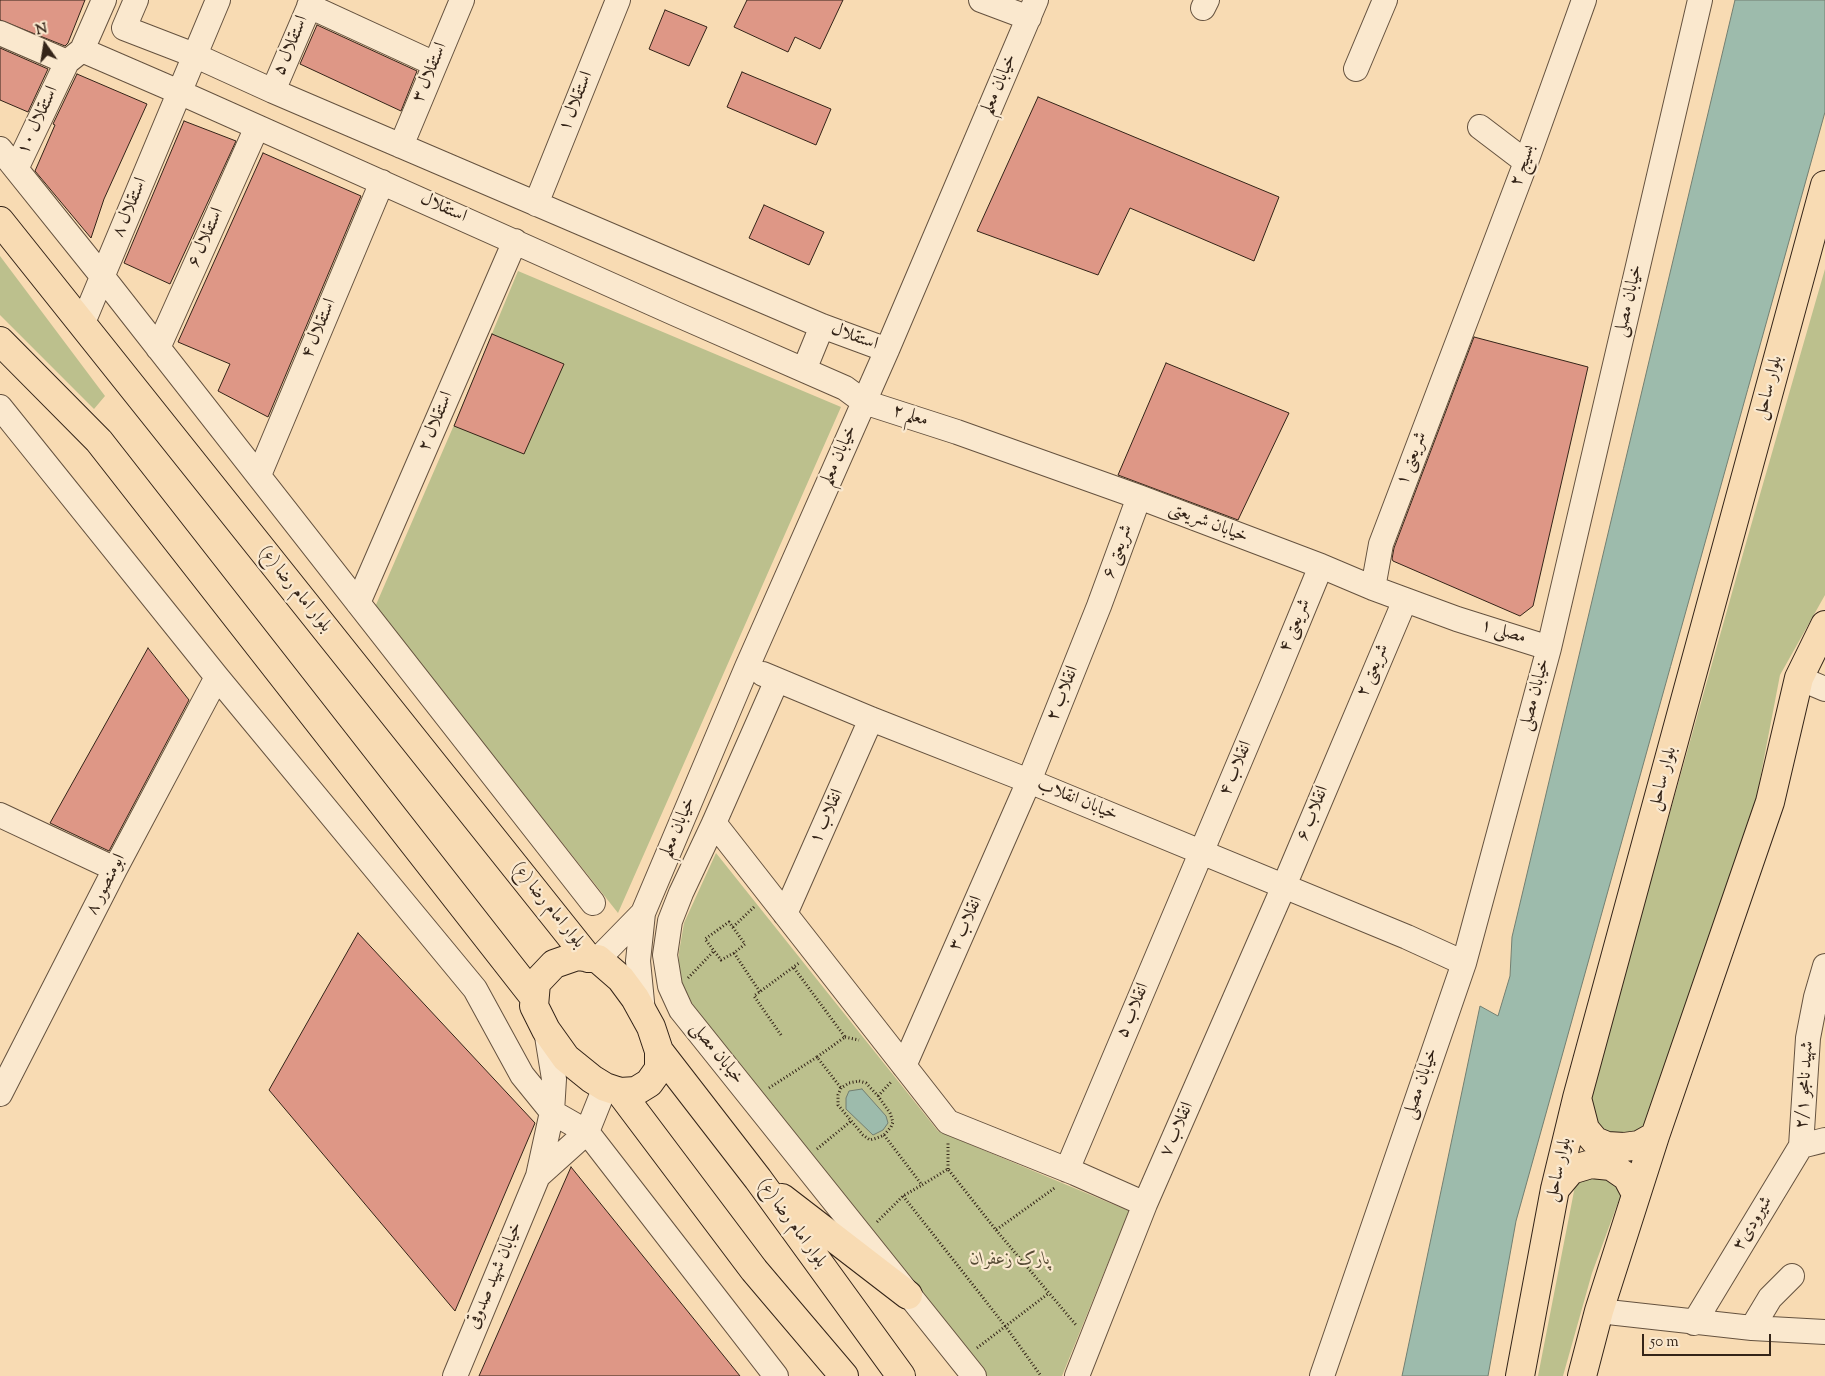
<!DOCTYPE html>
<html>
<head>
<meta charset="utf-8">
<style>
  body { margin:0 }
  #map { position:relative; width:1825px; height:1376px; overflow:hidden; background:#f8dbb3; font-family:"Sorts Mill Goudy",serif }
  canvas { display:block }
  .north { position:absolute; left:20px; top:20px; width:50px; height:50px; -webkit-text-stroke:4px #fae8ce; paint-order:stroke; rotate:347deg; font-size:14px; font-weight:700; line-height:20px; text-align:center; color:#342418 }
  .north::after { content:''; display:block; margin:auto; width:18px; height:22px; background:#342418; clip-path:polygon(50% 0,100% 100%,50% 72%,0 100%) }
  .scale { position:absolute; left:1642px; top:1334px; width:129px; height:22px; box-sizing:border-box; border:2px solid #342418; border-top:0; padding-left:6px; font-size:15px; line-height:18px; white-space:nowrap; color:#342418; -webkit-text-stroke:4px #fae8ce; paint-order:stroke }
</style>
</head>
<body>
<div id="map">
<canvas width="1825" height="1376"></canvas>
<div class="north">N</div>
<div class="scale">50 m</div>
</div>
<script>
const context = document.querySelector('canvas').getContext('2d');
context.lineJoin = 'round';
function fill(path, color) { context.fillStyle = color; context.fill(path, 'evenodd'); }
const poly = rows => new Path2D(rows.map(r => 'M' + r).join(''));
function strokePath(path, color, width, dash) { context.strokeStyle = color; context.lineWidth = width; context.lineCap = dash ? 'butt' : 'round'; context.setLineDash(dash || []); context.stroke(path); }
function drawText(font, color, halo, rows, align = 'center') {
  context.font = font + ' "Sorts Mill Goudy",Amiri,serif'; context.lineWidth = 4.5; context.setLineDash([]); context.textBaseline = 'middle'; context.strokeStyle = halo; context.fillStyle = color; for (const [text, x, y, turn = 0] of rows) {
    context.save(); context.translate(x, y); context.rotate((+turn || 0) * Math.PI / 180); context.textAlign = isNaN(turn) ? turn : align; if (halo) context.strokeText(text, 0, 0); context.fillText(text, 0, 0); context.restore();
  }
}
fill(poly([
  [0,256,105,396,94,409,0,315],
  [1825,269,1825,595,1780,675,1756,800,1644,1135,1615,1137,1601,1129,1593,1121,1588,1103,1748,536],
  [518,271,841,407,618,913,375,607,454,425],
  [716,853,938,1131,1129,1211,1062,1376,984,1376,693,1005,678,976,679,952,684,923],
  [1588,1176,1605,1178,1623,1189,1592,1273,1563,1376,1538,1376,1575,1186]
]), '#bcc08d');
const water = poly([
  [1735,0,1825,0,1825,112,1516,1221,1488,1376,1402,1376,1480,1006,1498,1016,1510,976,1512,937,1735,0],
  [862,1089,886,1116,888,1123,883,1130,873,1135,846,1109,846,1098,849,1091,862,1089]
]);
fill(water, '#9dbbac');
strokePath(water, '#737f71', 1);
const building = poly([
  [0,0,85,0,68,43,65,46,0,20,0,0],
  [747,0,843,0,820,49,795,37,788,52,734,27,747,0],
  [665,10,707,27,689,66,649,49,665,10],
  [317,25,417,71,401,111,300,64,317,25],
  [0,48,48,69,28,112,0,100,0,48],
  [742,72,831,109,816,145,727,107,742,72],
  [77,74,147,104,104,199,91,238,35,171,55,125,53,124,77,74],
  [1038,97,1279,197,1254,261,1130,208,1098,275,977,231,1038,97],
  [184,121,236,141,170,284,124,263,184,121],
  [263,153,361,196,268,417,218,391,230,364,178,342,263,153],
  [764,205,824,232,809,265,749,238,764,205],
  [492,334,564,364,524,454,454,426,492,334],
  [1474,337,1588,367,1533,606,1520,616,1393,561,1392,559,1394,548,1474,337],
  [1166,363,1289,413,1238,520,1118,475,1166,363],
  [148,648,189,700,109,851,50,823,148,648],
  [358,933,535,1123,455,1311,269,1090,358,933],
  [571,1167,740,1376,479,1376,571,1167]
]);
fill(building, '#de9786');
strokePath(building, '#342418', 1);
const minor = poly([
  [136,0,124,28,194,55,273,91,822,326,887,350],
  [981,0,1029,18],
  [309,6,435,64],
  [1203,8,1207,0],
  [0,33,67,62],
  [82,50,179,92,676,314,845,388,864,402,957,432,1139,497,1321,566,1373,588,1457,619,1549,648],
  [1356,69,1385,0],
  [273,91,312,0],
  [1480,127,1526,162],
  [401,146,462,0],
  [0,149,102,276,593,903],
  [16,169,67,62,82,50,104,0],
  [536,204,618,0],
  [82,325,218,0],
  [158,348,257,127],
  [804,370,822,326],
  [0,407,217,677,475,989,522,1075,552,1112,587,1132,776,1376],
  [259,475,382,182],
  [1373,588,1381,544,1526,162,1584,0],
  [358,603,515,241],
  [763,674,871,719,1029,781,1407,937,1464,963],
  [1799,678,1825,689],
  [777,680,714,823,681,893,670,921,665,955,670,986,681,1010,974,1376],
  [0,815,115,869],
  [714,823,948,1122,1075,1173,1145,1204],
  [785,914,871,719],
  [598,959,643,913],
  [643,1012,638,961,643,913,747,667,887,350,1036,0],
  [546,1030,554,1079,552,1112,538,1176,587,1132,605,1087],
  [904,1066,1029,781,1099,606,1139,497],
  [0,1094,115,869,217,677],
  [1801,1146,1808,1038,1816,997,1825,966],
  [1067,1170,1272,685,1321,566],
  [1599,1311,1752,1328,1825,1332],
  [1694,1323,1801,1146,1825,1140],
  [1752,1328,1770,1298,1792,1276],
  [455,1376,538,1176],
  [1077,1376,1145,1204,1284,886,1405,600],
  [1322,1376,1464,963,1549,648,1700,0]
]);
const major = poly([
  [0,221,588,958],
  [0,341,99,441,534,997],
  [577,956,598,959,621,979,635,998,651,1027,659,1051,659,1069,649,1083,636,1091,620,1092,605,1087,592,1079,566,1058,546,1030,534,1006,536,983,554,964,577,956],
  [659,1051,758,1179,901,1376],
  [620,1092,754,1270,844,1376],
  [1577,1098,1585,1129,1595,1141,1607,1146,1624,1147,1639,1145,1655,1136],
  [1555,1189,1571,1170,1591,1164,1611,1166,1627,1177,1636,1194],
  [782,1198,908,1295],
  [1520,1376,1555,1189,1577,1098,1825,185],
  [1582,1376,1599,1311,1655,1136,1770,802,1799,678,1825,625]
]);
strokePath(minor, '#65523f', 26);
strokePath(major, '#342418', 30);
strokePath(poly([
  [733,927,754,907],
  [734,953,721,960,705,939,729,922,745,944,734,953,760,992],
  [794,968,845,1037,817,1057,841,1088],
  [688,978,714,951],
  [781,1035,754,996,799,963],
  [845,1037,859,1040],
  [859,1081,866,1083,878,1096,890,1113,893,1122,891,1127,884,1135,877,1138,870,1140,863,1135,838,1105,838,1095,841,1088,849,1083,859,1081],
  [769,1088,817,1057],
  [878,1096,891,1082],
  [884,1135,922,1185,948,1169,996,1230,1056,1187],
  [817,1149,851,1121],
  [948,1169,948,1142],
  [903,1196,1006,1327,1041,1376],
  [877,1222,903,1196,922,1185],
  [996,1230,1076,1325],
  [977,1348,1049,1293]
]), '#342418', 3, [1, 2.5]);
strokePath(minor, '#fae8ce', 24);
strokePath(major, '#f8dbb3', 28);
drawText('18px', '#342418', '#fae8ce', [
  ["استقلال ۵",292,46,-67],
  ["استقلال ۳",431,73,-67],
  ["خیابان معلم",1000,85,-67],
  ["استقلال ۱",577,102,-68],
  ["استقلال ۱۰",39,121,-65],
  ["بسیج ۲",1524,166,-70],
  ["استقلال ۸",131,208,-67],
  ["استقلال",443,209,24],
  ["استقلال ۶",207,238,-66],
  ["خیابان مصلی",1630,301,-77],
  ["استقلال ۴",320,329,-67],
  ["استقلال",854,338,20],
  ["بلوار ساحل",1770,388,-75],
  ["معلم ۲",910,417,18],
  ["استقلال ۲",437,422,-67],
  ["خیابان معلم",840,456,-66],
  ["شریعتی ۱",1413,459,-69],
  ["خیابان شریعتی",1208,524,21],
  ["شریعتی ۶",1119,552,-70],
  ["بلوار امام رضا (ع)",294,590,51],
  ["شریعتی ۴",1296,626,-68],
  ["مصلی ۱",1503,633,17],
  ["شریعتی ۲",1374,671,-67],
  ["انقلاب ۲",1064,694,-68],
  ["خیابان مصلی",1536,695,-75],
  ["انقلاب ۴",1237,769,-67],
  ["بلوار ساحل",1664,779,-75],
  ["خیابان انقلاب",1077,801,22],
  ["انقلاب ۶",1314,814,-68],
  ["انقلاب ۱",828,817,-66],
  ["خیابان معلم",679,828,-67],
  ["ابومنصور ۸",107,885,-63],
  ["بلوار امام رضا (ع)",547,906,51],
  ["انقلاب ۳",967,924,-66],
  ["انقلاب ۵",1134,1011,-67],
  ["خیابان مصلی",716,1054,51],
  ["خیابان مصلی",1422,1084,-71],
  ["شهید نامجو ۲/۱",1806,1085,-86],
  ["انقلاب ۷",1178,1130,-66],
  ["بلوار ساحل",1560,1170,-77],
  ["بلوار امام رضا (ع)",791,1224,54],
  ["شیرودی۳",1754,1224,-59],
  ["خیابان شهید صدوقی",496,1276,-67]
]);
drawText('italic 18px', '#564b35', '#fae8ce', [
  ["پارک زعفران",1010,1261]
]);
</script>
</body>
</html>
